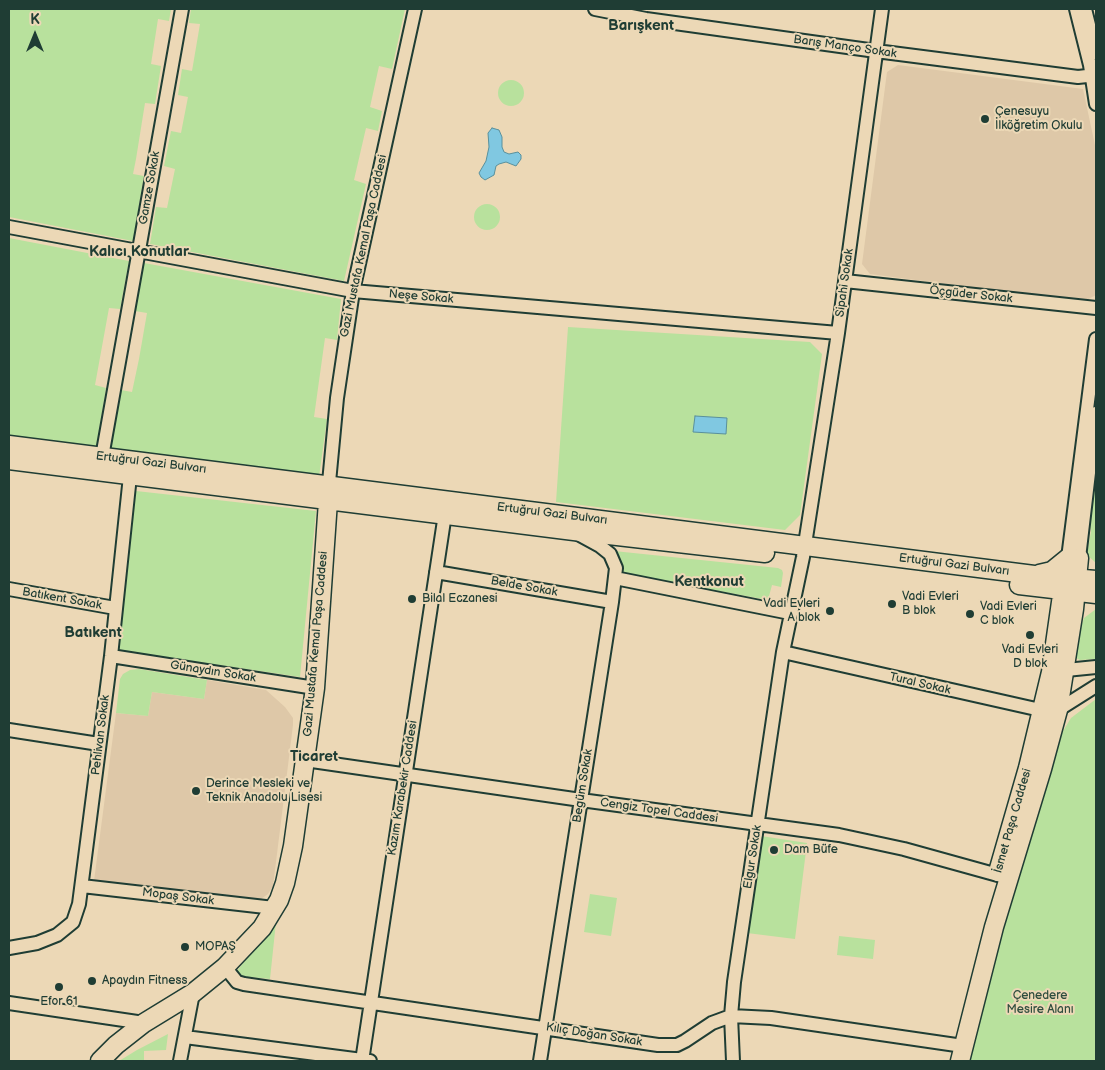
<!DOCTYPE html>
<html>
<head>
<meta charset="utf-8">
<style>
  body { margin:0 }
  #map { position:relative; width:1105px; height:1070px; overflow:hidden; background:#ecd8b6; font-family:"Balsamiq Sans",sans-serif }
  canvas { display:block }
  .frame { position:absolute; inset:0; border:10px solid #1f3d34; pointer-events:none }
  .north { position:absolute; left:10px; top:10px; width:50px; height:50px; -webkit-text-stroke:4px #ecd8b6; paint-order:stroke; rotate:0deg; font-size:14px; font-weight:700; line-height:20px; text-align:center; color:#1f3d34 }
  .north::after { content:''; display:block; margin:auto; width:18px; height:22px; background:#1f3d34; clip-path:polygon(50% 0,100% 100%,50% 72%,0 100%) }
</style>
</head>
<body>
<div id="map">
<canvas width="1105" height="1070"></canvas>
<div class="frame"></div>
<div class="north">K</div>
</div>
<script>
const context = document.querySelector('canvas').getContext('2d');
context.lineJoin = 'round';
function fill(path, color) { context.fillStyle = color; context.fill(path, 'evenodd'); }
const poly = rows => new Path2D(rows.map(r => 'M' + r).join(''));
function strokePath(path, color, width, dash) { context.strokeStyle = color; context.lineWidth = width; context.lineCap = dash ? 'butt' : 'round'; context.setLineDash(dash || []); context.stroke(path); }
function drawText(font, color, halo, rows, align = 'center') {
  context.font = font + ' "Balsamiq Sans",sans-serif'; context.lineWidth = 4; context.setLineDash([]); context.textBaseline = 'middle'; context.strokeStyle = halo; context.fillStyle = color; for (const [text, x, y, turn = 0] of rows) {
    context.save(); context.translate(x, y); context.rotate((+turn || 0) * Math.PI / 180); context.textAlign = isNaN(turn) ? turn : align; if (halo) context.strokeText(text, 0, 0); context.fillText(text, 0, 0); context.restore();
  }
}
fill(poly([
  [898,65,1083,89,1096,150,1096,295,1083,302,870,274,862,264,887,72],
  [207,680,266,690,285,707,293,718,293,725,273,886,268,894,261,899,256,901,94,881,116,713,148,716,152,692,204,699]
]), '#dec8a8');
fill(poly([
  [9,9,171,9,169,21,158,19,151,64,161,66,155,104,145,103,136,159,133,174,144,176,133,241,9,217],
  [191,9,405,9,392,69,379,66,370,107,382,111,378,131,366,128,354,180,366,184,344,281,150,244,156,207,167,208,175,169,164,166,171,131,181,133,188,97,178,95,182,69,192,71,200,24,189,23],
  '498 93a13 13 0 1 1 26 0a13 13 0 1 1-26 0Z',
  '474 217a13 13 0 1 1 26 0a13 13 0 1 1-26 0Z',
  [9,238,129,261,120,309,109,308,95,385,106,388,96,449,9,437],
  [144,263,341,299,337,340,325,338,314,417,327,419,319,477,110,451,121,390,132,392,139,359,147,313,135,311],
  [568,327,810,342,822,354,800,515,785,530,556,502],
  [1096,442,1096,563,1087,555,1091,531,1087,516],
  [136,491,316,511,300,677,118,650],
  [614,551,778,568,782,570,783,573,781,587,772,585,768,600,620,573],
  [1096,609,1096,659,1080,660,1074,657,1076,640,1084,618],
  [139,669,207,680,204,699,152,692,148,716,116,713,120,679,123,674,130,670],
  [1096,699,1096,1061,967,1061,998,928,1054,752,1063,731,1071,718],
  [761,836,807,843,795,939,747,933],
  [590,894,617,898,611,936,584,932],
  [276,922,270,979,238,976,236,972],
  [839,936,875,940,873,959,837,955],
  [168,1034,166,1050,144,1051,144,1061,119,1061,137,1050]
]), '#b8e19d');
const water = poly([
  [492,128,499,130,502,137,502,147,504,152,509,154,518,152,521,155,521,159,516,166,506,162,499,164,496,166,494,175,485,180,481,177,479,173,486,161,489,147,488,133,492,128],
  [695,416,727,418,726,434,693,432,695,416]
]);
fill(water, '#80c8e1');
strokePath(water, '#59909c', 1);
const street = poly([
  [595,9,646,19,876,51,1078,77,1096,75],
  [1076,9,1090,65,1096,104],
  [1085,9,1096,53],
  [9,227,353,291,838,333],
  [845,281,1096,308],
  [102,457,182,9],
  [328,493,337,398,353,291,415,9],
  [1068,558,1096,339],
  [1079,558,1096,413],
  [436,572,612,602],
  [615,578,790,613],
  [9,589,115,608],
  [783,652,1036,709,1058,710,1096,686],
  [111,656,315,688],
  [1056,671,1096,667],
  [9,730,99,744],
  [305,760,581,800,839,835,904,849,1005,877],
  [82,886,274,908],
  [9,948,37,943,57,935,73,922,79,904,111,656,130,476],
  [225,967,237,982,244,984,658,1045,677,1045,685,1041,712,1023,731,1016,771,1018,963,1046],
  [9,1003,144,1023],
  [185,1037,370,1061],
  [180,1061,193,993],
  [362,1061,445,514],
  [540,1061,612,602,616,568,610,554,600,546,578,534],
  [733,1061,731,1016,734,982,783,652,803,557,838,333,882,9]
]);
const secondary = poly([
  [9,445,1034,575,1096,580],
  [9,460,574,531,765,553],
  [1039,574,1052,571,1068,558],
  [1019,585,1096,594],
  [998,872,1028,768,1051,672,1064,581],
  [100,1061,116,1045,144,1023,193,993,225,967,262,928,279,900,285,883,293,846,315,688,328,501],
  [960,1061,994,927,1042,769,1058,710,1074,609,1079,558]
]);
strokePath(street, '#1f3d34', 16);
strokePath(secondary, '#1f3d34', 21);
strokePath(street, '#ecd8b6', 12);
strokePath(secondary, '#ecd8b6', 18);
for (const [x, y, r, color] of [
  [985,119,5,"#1f3d34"],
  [412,599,5,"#1f3d34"],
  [892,604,5,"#1f3d34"],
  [830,611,5,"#1f3d34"],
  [970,614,5,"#1f3d34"],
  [1030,635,5,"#1f3d34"],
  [196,791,5,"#1f3d34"],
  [774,850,5,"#1f3d34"],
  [185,947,5,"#1f3d34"],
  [92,981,5,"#1f3d34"],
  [59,987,5,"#1f3d34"]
]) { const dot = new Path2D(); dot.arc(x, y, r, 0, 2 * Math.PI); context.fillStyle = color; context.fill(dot); strokePath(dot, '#ecd8b6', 2); }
drawText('12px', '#1f3d34', '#ecd8b6', [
  ["Barış Manço Sokak",845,47,8],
  ["Gamze Sokak",150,188,-80],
  ["Gazi Mustafa Kemal Paşa Caddesi",364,246,-78],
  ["Sipahi Sokak",845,283,-82],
  ["Öçgüder Sokak",971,295,6],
  ["Neşe Sokak",421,297,5],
  ["Ertuğrul Gazi Bulvarı",151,463,7],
  ["Ertuğrul Gazi Bulvarı",552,514,7],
  ["Ertuğrul Gazi Bulvarı",954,565,7],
  ["Belde Sokak",524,587,10],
  ["Batıkent Sokak",62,599,10],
  ["Gazi Mustafa Kemal Paşa Caddesi",316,644,-85],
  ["Günaydın Sokak",213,672,9],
  ["Tural Sokak",920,684,13],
  ["Pehlivan Sokak",101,735,-83],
  ["Begüm Sokak",583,786,-81],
  ["Kazım Karabekir Caddesi",403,788,-81],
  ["Cengiz Topel Caddesi",659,811,8],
  ["İsmet Paşa Caddesi",1013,821,-74],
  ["Elgur Sokak",753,857,-81],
  ["Mopaş Sokak",178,897,7],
  ["Kılıç Doğan Sokak",594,1035,9]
]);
drawText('12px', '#1f3d34', '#ecd8b6', [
  ["Çenesuyu",995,112],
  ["İlköğretim Okulu",995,126],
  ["Vadi Evleri",902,597],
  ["B blok",902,611],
  ["Bilal Eczanesi",422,599],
  ["Vadi Evleri",820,604,"right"],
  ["A blok",820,618,"right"],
  ["Vadi Evleri",980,607],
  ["C blok",980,621],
  ["Vadi Evleri",1030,650,"center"],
  ["D blok",1030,664,"center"],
  ["Derince Mesleki ve",206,784],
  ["Teknik Anadolu Lisesi",206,798],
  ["Dam Büfe",784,850],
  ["MOPAŞ",195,947],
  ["Apaydın Fitness",102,981],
  ["Efor 61",59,1002,"center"]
], 'left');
drawText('12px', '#2e4d3e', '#ecd8b6', [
  ["Çenedere",1040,996],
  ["Mesire Alanı",1040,1010]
]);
drawText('bold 15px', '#1f3d34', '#ecd8b6', [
  ["Barışkent",641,26],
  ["Kalıcı Konutlar",139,252],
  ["Kentkonut",709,582],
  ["Batıkent",93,633],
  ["Ticaret",314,757]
]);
</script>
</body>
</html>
